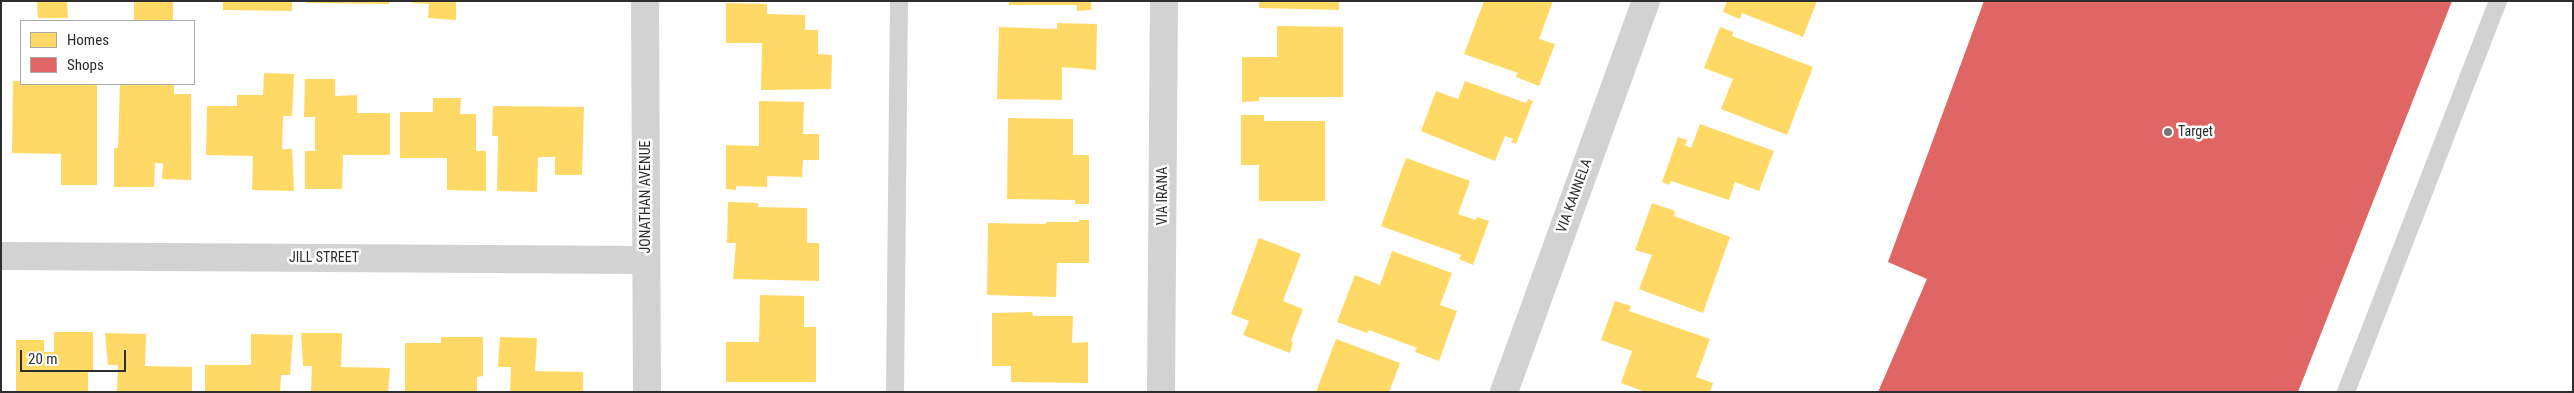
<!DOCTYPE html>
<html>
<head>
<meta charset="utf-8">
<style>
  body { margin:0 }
  #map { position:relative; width:2574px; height:393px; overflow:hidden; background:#fff; font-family:"Roboto Condensed",sans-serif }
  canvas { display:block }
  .frame { position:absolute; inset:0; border:2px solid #2d2d2d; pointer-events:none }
  .legend { position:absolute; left:20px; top:20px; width:175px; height:65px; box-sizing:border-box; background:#fff; border:1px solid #ababab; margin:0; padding:6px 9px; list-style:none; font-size:15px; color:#2d2d2d }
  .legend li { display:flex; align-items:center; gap:10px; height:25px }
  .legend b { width:25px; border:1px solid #ababab }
  .scale { position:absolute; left:20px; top:350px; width:106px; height:22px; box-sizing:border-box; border:2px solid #2d2d2d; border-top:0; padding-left:6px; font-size:15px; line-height:18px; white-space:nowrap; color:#2d2d2d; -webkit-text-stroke:4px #fff; paint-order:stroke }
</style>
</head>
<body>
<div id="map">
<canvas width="2574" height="393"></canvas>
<div class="frame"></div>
<ul class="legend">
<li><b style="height:14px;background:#ffd966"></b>Homes</li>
<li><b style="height:14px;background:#e06666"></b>Shops</li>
</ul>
<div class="scale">20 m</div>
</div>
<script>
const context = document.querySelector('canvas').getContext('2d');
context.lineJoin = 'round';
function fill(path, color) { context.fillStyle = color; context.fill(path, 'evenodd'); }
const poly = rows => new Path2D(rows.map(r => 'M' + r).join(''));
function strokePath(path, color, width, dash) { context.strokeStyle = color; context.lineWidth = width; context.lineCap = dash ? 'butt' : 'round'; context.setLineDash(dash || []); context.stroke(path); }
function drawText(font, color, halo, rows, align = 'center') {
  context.font = font + ' "Roboto Condensed",sans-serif'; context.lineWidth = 5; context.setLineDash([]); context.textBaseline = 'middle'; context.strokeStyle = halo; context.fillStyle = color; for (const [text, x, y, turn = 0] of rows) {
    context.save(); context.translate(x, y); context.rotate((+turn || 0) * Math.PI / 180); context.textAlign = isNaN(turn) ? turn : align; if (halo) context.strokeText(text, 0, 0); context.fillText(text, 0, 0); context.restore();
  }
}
fill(poly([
  [37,1,67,1,68,18,38,18],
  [134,1,173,1,173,21,134,21],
  [223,1,292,1,292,11,223,10],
  [307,1,389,1,389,4,307,3],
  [412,1,456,1,456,20,428,18,429,4,412,3],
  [1009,1,1091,1,1091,10,1077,11,1077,5,1009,5],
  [1259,1,1339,1,1339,10,1259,8],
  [1484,1,1553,1,1539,39,1555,44,1539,86,1516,77,1518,73,1464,54],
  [1727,1,1817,1,1803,37,1742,13,1740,19,1723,12],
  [726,3,767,4,767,14,805,15,805,30,818,30,818,54,832,55,831,89,761,90,762,43,726,43],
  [1057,23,1097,24,1096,70,1062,67,1062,100,997,99,999,27,1057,29],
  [1277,26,1343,27,1343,97,1259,97,1259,101,1242,102,1242,57,1277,57],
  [1720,27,1733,32,1732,36,1813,67,1787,135,1721,109,1733,79,1704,68],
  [264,73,294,74,292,116,283,116,282,149,292,149,294,191,252,190,253,156,206,155,207,106,237,106,237,95,263,95],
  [305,79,335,79,335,96,357,95,357,113,390,113,390,155,343,155,342,189,305,189,305,151,315,151,315,117,304,117],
  [13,81,21,81,21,84,97,84,97,185,61,185,61,154,12,153],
  [1465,81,1526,103,1528,99,1533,101,1516,144,1511,142,1513,139,1505,136,1495,161,1421,131,1436,91,1458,99],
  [120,84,174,84,174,94,191,94,191,180,162,179,163,163,155,163,154,187,114,187,114,148,118,148],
  [433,98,461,98,460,114,476,114,476,151,486,151,486,191,447,190,447,158,400,158,400,112,433,112],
  [759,101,804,102,803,134,819,134,819,160,803,160,802,177,767,176,767,187,736,186,736,190,726,189,726,145,759,146],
  [493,106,584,107,582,175,555,175,555,157,538,157,537,192,497,191,498,136,492,136],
  [1241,115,1264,115,1264,121,1325,121,1325,201,1259,201,1259,165,1241,165],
  [1008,118,1073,119,1073,155,1089,155,1089,204,1075,204,1075,200,1007,199],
  [1700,124,1774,151,1759,191,1735,182,1729,200,1671,181,1669,185,1662,182,1678,137,1687,140,1685,145,1691,148],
  [1406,158,1470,181,1458,214,1476,220,1477,217,1489,221,1473,265,1459,259,1461,255,1381,226],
  [728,202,758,203,758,207,807,208,807,243,819,243,819,281,733,279,736,243,727,243],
  [1652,203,1675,211,1674,216,1730,237,1703,313,1639,289,1652,255,1635,250],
  [1079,220,1089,220,1089,263,1057,263,1056,297,987,295,988,223,1046,224,1046,222,1079,222],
  [1259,238,1301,254,1283,301,1303,309,1291,341,1293,342,1290,353,1243,335,1249,321,1231,314],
  [1392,251,1452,273,1440,305,1457,311,1439,361,1415,352,1417,348,1369,330,1367,333,1337,322,1355,275,1380,285],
  [760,295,804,296,804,327,816,327,816,382,726,382,726,342,759,342],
  [1615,301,1631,306,1629,311,1710,339,1696,377,1713,383,1710,392,1645,392,1621,383,1632,351,1601,340],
  [1032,312,1033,316,1073,316,1072,343,1088,342,1088,383,1011,382,1011,366,992,366,992,313],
  [54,332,93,332,93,372,88,372,88,392,16,392,16,340,44,340,44,352,54,352],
  [105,333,146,334,145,366,192,367,192,392,117,392,118,365,108,365],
  [301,333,342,333,341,367,390,368,388,392,311,392,312,366,303,366],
  [251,334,293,335,290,375,281,375,280,392,205,392,205,365,251,365],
  [441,337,483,337,483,376,477,377,477,392,405,392,405,343,441,343],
  [500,337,537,338,535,371,583,372,583,392,510,392,511,367,498,367],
  [1336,339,1400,363,1389,392,1316,392]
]), '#ffd966');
fill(poly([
  [1984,1,2452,1,2298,392,1878,392,1927,279,1888,262]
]), '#e06666');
strokePath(poly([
  [895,392,899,1],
  [2346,392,2498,1]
]), '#d2d2d2', 18);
strokePath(poly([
  [645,1,647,392],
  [1,256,646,260],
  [1161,392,1164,1],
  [1504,392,1646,1]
]), '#d2d2d2', 28);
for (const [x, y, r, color] of [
  [2168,132,5,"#767676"]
]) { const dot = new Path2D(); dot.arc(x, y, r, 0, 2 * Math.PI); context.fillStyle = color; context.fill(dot); strokePath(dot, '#fff', 2); }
drawText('14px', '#2d2d2d', '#fff', [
  ["Target",2178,132]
], 'left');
drawText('14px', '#2d2d2d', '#fff', [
  ["VIA IRANA",1163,196,-90],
  ["VIA KANNELA",1575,196,-70],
  ["JONATHAN AVENUE",646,197,-90],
  ["JILL STREET",324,258]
]);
</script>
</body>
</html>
